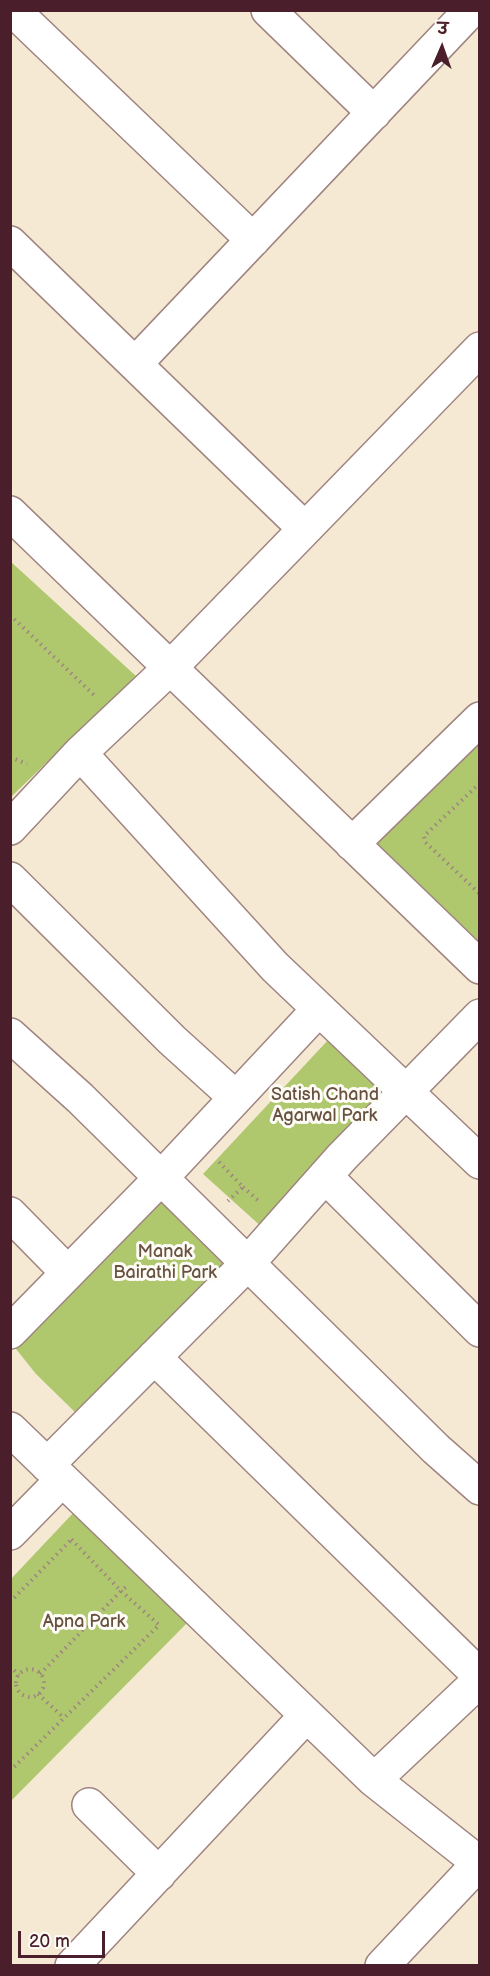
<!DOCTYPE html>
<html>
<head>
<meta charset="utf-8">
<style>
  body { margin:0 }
  #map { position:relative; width:490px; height:1976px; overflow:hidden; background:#f6e9d4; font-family:"Balsamiq Sans","Playpen Sans Deva",sans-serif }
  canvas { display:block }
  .frame { position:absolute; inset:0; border:12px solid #4a1f2b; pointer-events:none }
  .north { position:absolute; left:412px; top:18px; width:60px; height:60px; -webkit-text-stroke:4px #fdfcf7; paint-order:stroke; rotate:2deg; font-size:16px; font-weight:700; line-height:24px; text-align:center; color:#4a1f2b }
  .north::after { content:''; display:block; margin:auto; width:21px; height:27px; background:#4a1f2b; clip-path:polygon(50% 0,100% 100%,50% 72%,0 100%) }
  .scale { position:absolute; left:18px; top:1931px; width:87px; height:27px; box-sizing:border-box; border:3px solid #4a1f2b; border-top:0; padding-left:8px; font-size:18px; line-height:21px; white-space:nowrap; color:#4a1f2b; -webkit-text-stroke:4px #fdfcf7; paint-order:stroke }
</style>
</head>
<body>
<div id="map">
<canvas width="490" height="1976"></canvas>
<div class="frame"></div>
<div class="north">उ</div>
<div class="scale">20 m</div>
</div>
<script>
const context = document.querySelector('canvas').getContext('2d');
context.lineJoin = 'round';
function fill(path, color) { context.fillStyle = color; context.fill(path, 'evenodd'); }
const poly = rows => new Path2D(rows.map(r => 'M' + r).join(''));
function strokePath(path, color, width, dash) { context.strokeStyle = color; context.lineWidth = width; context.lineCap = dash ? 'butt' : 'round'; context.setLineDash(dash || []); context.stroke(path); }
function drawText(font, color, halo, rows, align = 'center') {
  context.font = font + ' "Balsamiq Sans",sans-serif'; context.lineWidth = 6; context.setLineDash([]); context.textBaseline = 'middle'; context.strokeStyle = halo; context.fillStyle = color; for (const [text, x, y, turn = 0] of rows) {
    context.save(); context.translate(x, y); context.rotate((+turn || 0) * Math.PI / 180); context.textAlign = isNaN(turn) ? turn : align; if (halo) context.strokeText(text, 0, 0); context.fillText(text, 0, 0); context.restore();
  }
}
fill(poly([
  [10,561,136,676,11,797,10,797],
  [479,739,479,967,365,856],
  [329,1039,396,1092,264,1229,203,1174],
  [163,1191,238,1262,81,1418,36,1374,16,1349],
  [76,1510,188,1622,11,1801,10,1580]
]), '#afc86e');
const minor = poly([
  [13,10,253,240],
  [268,10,374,113],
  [10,243,305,529],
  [135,364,471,10],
  [10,513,480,967],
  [80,753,275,967,480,1162],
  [10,828,80,753,170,668,480,349],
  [352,844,480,719],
  [10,879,172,1040,235,1097],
  [10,1035,80,1098,436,1449,480,1488],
  [325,1176,480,1330],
  [10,1214,67,1272],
  [10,1332,161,1178,319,1009],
  [154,1357,480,1676],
  [10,1429,374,1780,479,1863],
  [47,1465,247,1264,342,1157,480,1016],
  [10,1533,62,1480],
  [374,1780,480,1680],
  [89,1805,159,1874],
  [72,1966,306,1716]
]);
const major = poly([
  [382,1966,480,1862]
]);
strokePath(minor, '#a08480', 36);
strokePath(major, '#a08480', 36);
strokePath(poly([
  [10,615,95,696],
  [10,757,27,764],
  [480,783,424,836,425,842,480,894],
  [219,1162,243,1187,228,1201],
  [243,1187,260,1202],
  [10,1602,73,1538],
  [10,1666,19,1675],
  '16 1683a14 14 0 1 1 28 0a14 14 0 1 1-28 0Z',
  [40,1674,121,1591,71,1539],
  [38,1694,64,1718],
  [10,1771,159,1625,121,1591,127,1586]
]), '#a08480', 4, [1.5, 4.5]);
strokePath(minor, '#fff', 33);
strokePath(major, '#fff', 33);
drawText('18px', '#68523f', '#fdfcf7', [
  ["Satish Chand",325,1095],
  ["Agarwal Park",325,1116],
  ["Manak",165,1252],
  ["Bairathi Park",165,1273],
  ["Apna Park",84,1622]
]);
</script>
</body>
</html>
